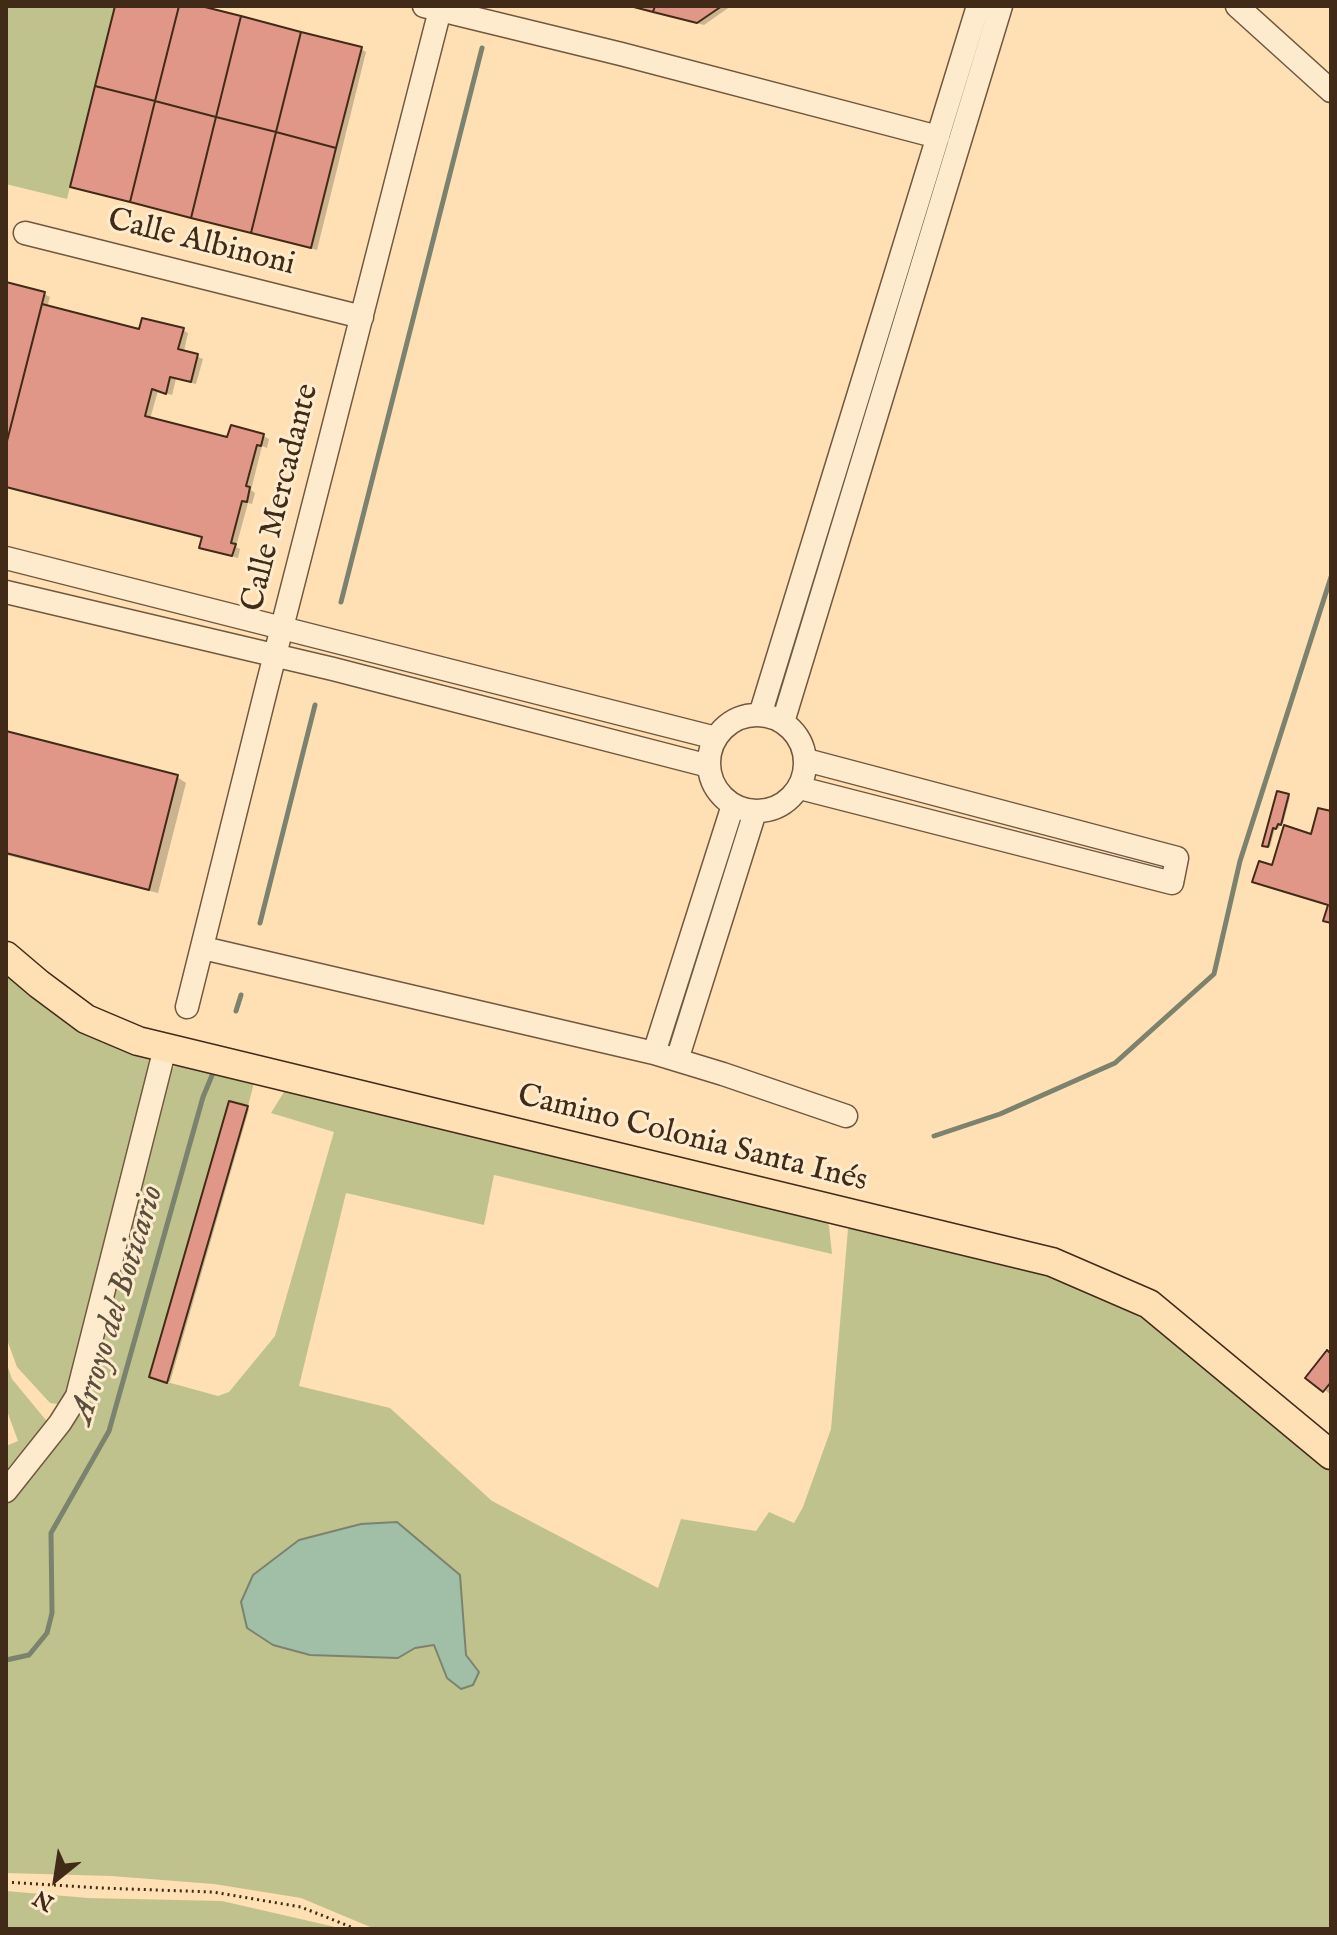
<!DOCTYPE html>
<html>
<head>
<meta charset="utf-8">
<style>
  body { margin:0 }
  #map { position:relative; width:1337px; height:1935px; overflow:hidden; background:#fee0b4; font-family:"IM FELL English",serif }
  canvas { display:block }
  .frame { position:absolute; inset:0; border:8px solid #422a18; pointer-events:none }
  .north { position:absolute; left:16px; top:1839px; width:80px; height:80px; -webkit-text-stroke:6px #feebce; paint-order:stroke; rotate:210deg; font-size:22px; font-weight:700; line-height:32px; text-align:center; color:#422a18 }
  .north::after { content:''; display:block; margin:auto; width:28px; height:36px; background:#422a18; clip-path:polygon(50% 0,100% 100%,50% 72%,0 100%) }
</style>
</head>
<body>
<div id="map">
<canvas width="1337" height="1935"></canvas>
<div class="frame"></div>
<div class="north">N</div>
</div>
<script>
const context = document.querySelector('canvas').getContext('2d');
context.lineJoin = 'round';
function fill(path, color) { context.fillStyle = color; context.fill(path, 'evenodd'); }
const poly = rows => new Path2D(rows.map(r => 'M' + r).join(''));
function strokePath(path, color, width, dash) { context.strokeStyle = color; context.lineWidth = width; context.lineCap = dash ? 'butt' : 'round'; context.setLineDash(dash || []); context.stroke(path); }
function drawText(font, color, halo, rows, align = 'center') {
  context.font = font + ' "IM FELL English",serif'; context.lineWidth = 6; context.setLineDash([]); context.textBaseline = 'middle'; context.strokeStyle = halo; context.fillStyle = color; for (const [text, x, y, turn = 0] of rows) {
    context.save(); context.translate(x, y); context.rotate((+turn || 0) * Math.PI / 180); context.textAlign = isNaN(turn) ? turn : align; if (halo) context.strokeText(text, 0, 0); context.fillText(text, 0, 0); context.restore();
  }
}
fill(poly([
  [6,6,115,6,67,199,6,184],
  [6,969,144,1054,153,1064,66,1395,57,1404,50,1403,17,1367,6,1337],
  [180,1060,254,1083,248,1106,229,1101,149,1377,218,1396,229,1392,275,1336,334,1132,271,1113,284,1092,295,1089,824,1216,829,1226,832,1254,494,1175,484,1225,346,1193,299,1386,390,1408,492,1501,658,1588,681,1519,756,1531,769,1512,794,1523,803,1507,831,1429,848,1229,854,1225,1039,1273,1098,1293,1148,1322,1282,1434,1331,1472,1331,1929,375,1929,301,1898,214,1884,111,1876,6,1873,6,1504,74,1417,168,1074],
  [460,1575,466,1655,479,1672,447,1678,435,1645,415,1648,397,1658,310,1655,274,1645],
  [6,1362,12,1379,50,1425,6,1478,6,1446,18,1441,6,1408],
  [6,1891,88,1898,222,1901,344,1929,6,1929]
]), '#c0c28d');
const water = poly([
  [397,1522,460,1575,466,1655,479,1672,473,1685,461,1689,447,1678,434,1645,415,1648,398,1658,310,1655,273,1645,247,1628,241,1602,253,1575,299,1540,361,1524,397,1522]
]);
fill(water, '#a1bea7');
strokePath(water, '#7b836e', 2);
fill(poly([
  [117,6,193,6,361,49,366,52,317,250,78,189,72,186],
  [629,6,731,6,704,25],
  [6,284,44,294,50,297,47,308,141,332,183,330,188,333,184,351,203,359,196,384,176,379,172,395,158,391,150,419,229,439,263,436,269,439,267,448,262,446,251,490,255,493,252,504,248,503,236,547,240,549,238,558,207,550,204,538,6,487],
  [6,734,177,777,186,783,158,893,6,855],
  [1288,796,1290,797,1283,824,1280,824,1279,829,1275,828,1270,847,1264,845],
  [247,1108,249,1109,170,1382,153,1378],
  [1331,1355,1331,1392,1330,1394,1308,1377]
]), '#0003');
strokePath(poly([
  [341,602,482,48],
  [260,923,315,705],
  [236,1011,241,995],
  [934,1136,1000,1114,1115,1063,1214,974,1240,861,1331,577],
  [6,1660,29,1655,47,1633,52,1613,51,1533,109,1431,203,1097,213,1073]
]), '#7b836e', 5);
const building = poly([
  [115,6,179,6,155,101,95,86,115,6],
  [179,6,201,6,241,16,216,117,155,101,179,6],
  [630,6,655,6,653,12,630,6],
  [655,6,722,6,697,23,653,12,655,6],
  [241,16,301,32,276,132,216,117,241,16],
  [301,32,362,47,336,148,276,132,301,32],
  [95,86,155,101,130,202,70,187,95,86],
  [155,101,216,117,191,218,130,202,155,101],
  [216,117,276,132,251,233,191,218,216,117],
  [276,132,336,148,311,248,251,233,276,132],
  [6,282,45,292,6,445,6,282],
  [42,304,139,329,142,318,184,328,178,349,198,354,191,382,170,377,166,394,152,389,145,416,227,437,231,425,264,434,261,446,257,445,246,486,250,487,247,502,242,501,231,543,236,544,232,556,199,548,202,537,6,487,6,445,42,304],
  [6,731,178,775,149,890,6,853,6,731],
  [1277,791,1289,794,1281,825,1278,824,1276,829,1273,828,1268,847,1262,846,1277,791],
  [1318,808,1331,811,1331,923,1323,921,1328,905,1252,882,1259,861,1272,865,1284,825,1311,834,1318,808],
  [229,1101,248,1106,167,1383,149,1377,229,1101],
  [1327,1350,1331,1354,1331,1382,1323,1392,1305,1378,1327,1350]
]);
fill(building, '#e19787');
strokePath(building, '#422a18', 2);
const minor = poly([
  [424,6,621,54,938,137],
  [1237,6,1331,91],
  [25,233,362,317],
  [6,558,716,738],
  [6,592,333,669,709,766],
  '709 763a48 48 0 1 1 96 0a48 48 0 1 1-96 0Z',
  [760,715,978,6],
  [783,722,1001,6],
  [800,788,1172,883,1177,858,806,760],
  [203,948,654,1053,723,1074,846,1116],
  [187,1007,267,686,441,6],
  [654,1053,733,805],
  [677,1060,755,812],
  [6,1491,60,1423,77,1396,165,1048]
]);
const major = poly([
  [6,956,39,984,86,1019,138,1041,1052,1262,1149,1304,1331,1455]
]);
strokePath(minor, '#71583f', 25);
strokePath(major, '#422a18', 31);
strokePath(poly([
  [6,1882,101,1888,213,1892,301,1907,356,1929]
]), '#422a18', 3, [2, 4]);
strokePath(minor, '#feebce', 22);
strokePath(major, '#fee0b4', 28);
drawText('32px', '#422a18', '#feebce', [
  ["Calle Albinoni",201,244,14],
  ["Calle Mercadante",282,498,-76],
  ["Camino Colonia Santa Inés",692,1140,14]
]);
drawText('italic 34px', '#5a4f3c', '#feebce', [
  ["Arroyo del Boticario",119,1305,-73]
]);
</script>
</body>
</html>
